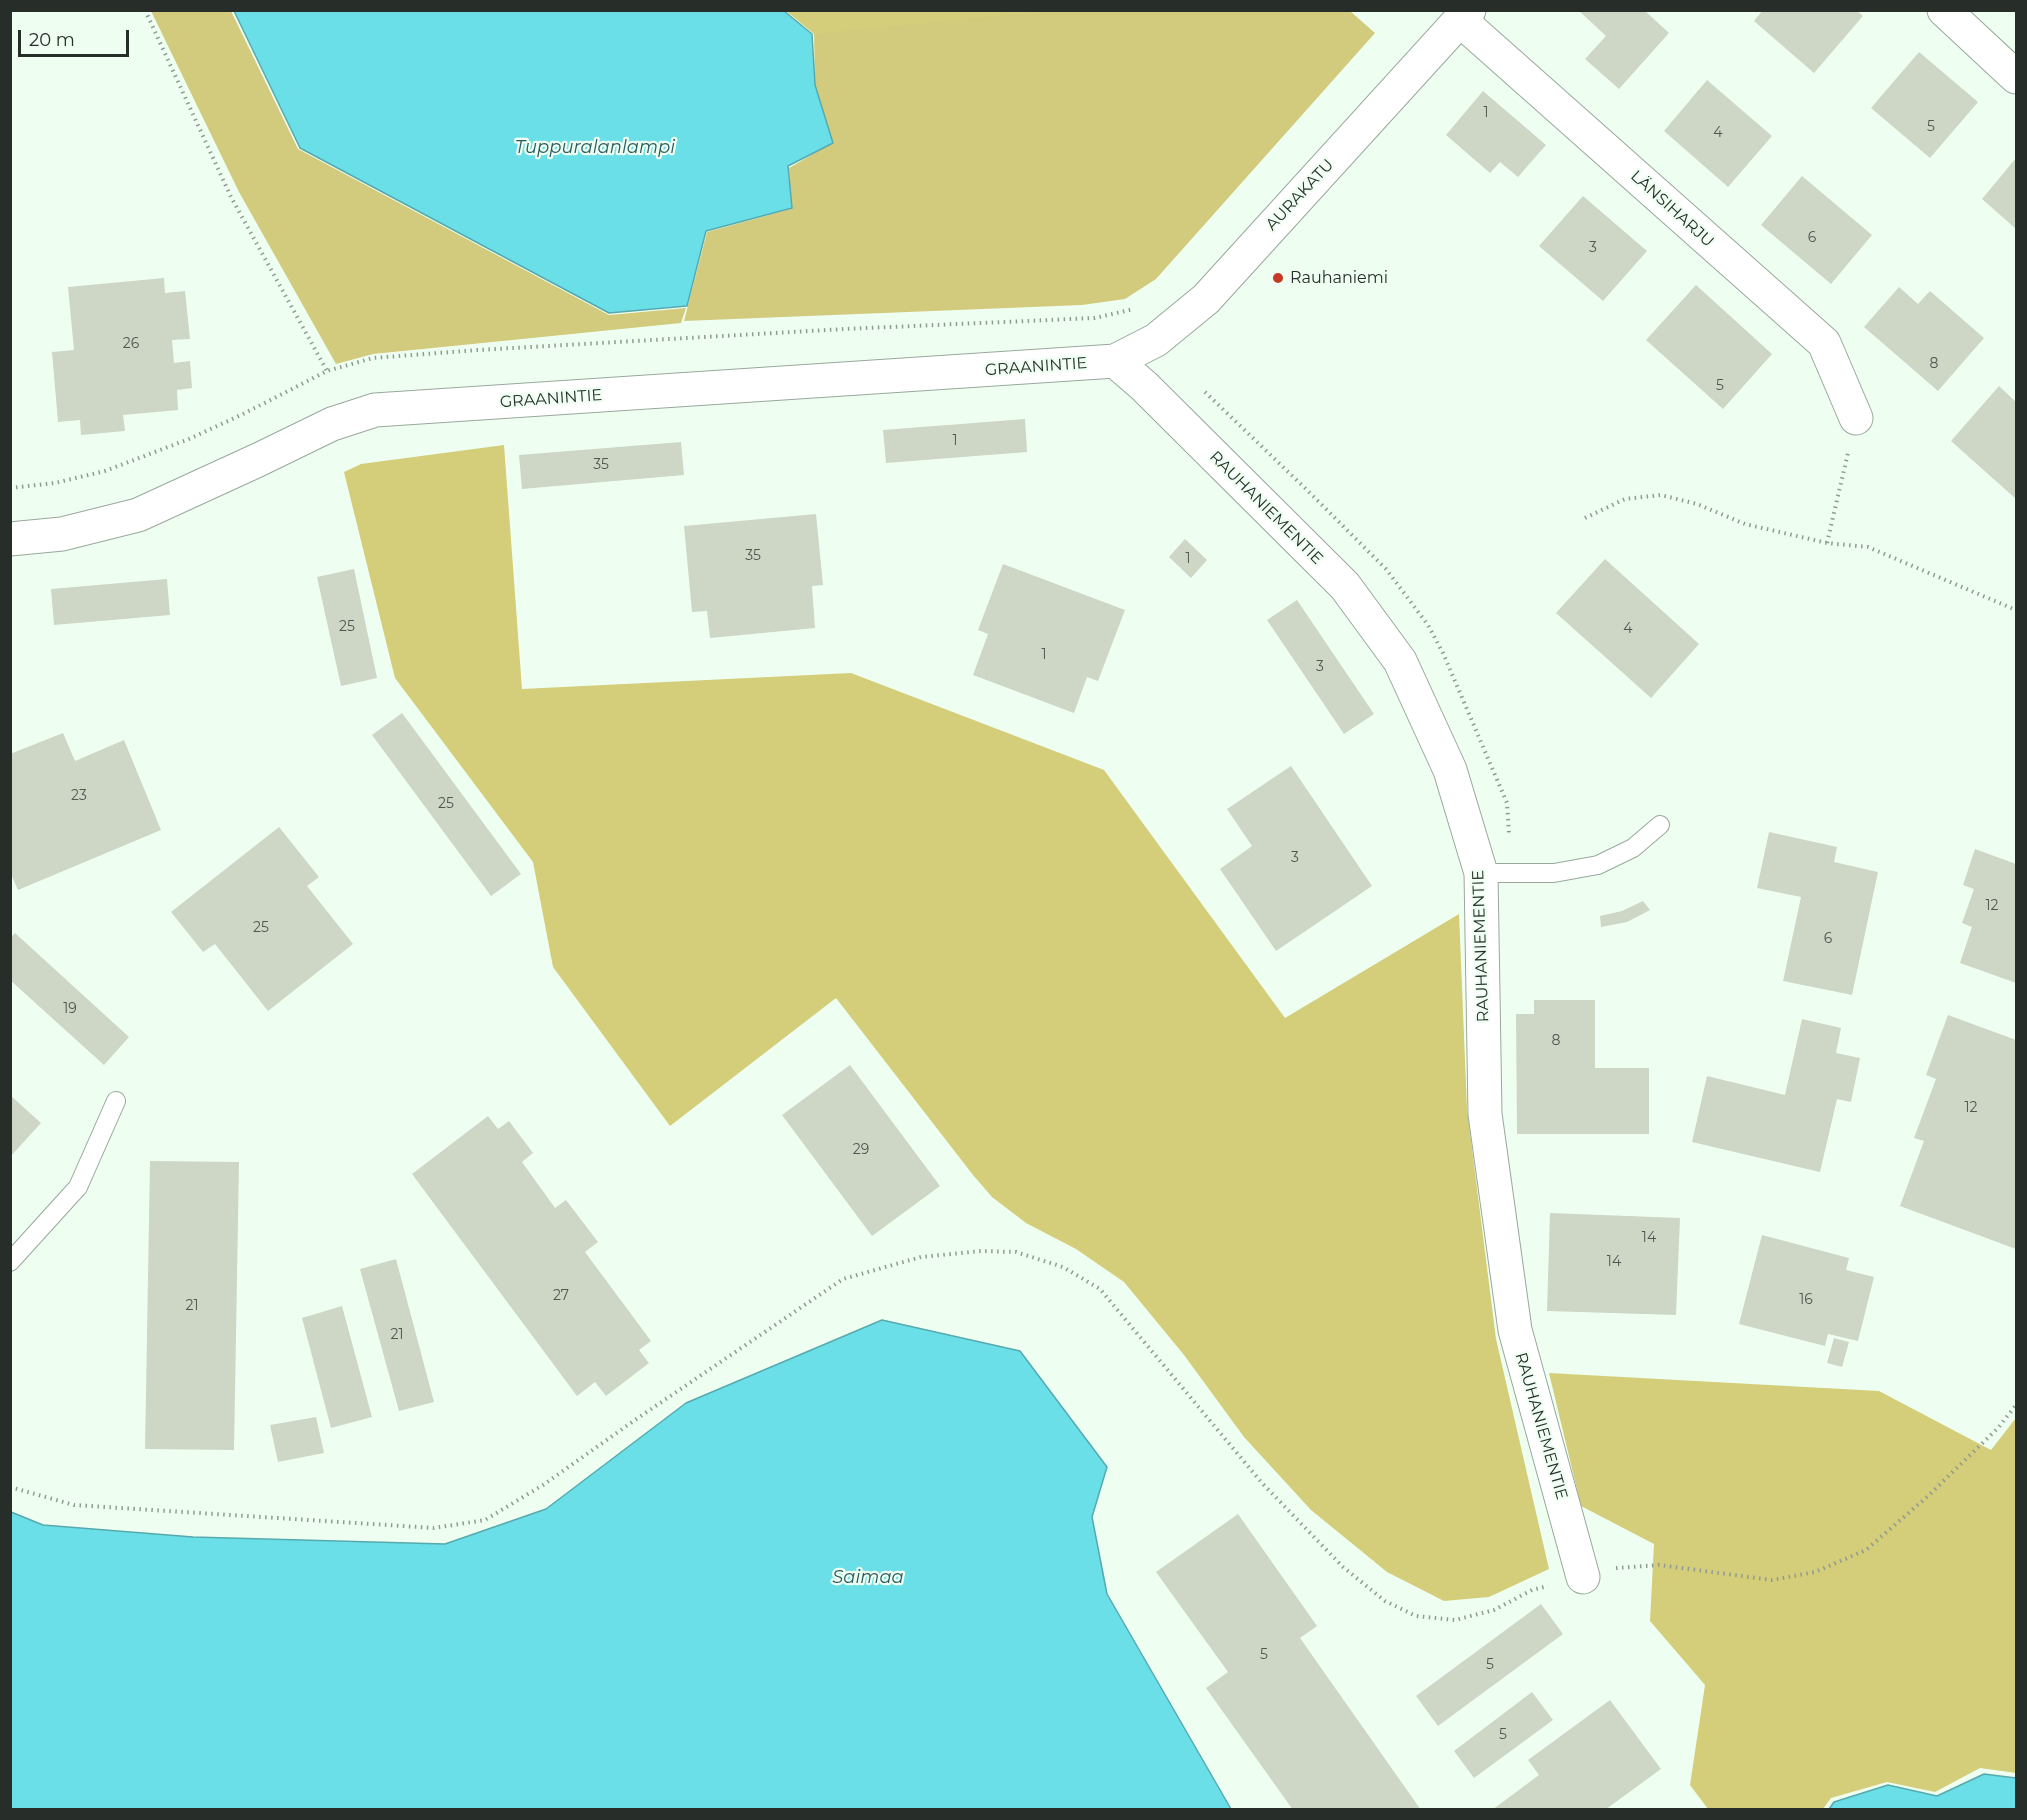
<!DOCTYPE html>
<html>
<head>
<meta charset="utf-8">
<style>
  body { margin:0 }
  #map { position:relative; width:2027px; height:1820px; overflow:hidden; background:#eefff2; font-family:Montserrat,sans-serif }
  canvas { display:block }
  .frame { position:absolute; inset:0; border:12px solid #272d28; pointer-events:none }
  .scale { position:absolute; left:18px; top:30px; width:111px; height:27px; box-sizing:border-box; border:3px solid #272d28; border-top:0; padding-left:8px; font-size:18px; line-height:21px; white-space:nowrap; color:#272d28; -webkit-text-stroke:4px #eefff2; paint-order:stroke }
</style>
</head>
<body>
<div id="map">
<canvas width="2027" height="1820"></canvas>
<div class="frame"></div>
<div class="scale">20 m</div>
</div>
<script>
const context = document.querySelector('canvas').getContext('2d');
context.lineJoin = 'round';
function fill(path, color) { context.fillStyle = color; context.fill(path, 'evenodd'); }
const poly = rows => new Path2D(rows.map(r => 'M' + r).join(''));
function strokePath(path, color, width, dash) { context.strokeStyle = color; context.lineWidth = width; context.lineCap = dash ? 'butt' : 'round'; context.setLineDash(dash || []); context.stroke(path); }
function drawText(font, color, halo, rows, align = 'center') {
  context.font = font + ' Montserrat,sans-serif'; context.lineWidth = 4.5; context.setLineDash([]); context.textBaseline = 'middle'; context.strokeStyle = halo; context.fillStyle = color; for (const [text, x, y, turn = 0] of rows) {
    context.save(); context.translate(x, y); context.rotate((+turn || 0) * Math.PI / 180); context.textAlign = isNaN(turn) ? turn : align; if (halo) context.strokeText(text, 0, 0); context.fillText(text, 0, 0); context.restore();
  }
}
fill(poly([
  [1048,10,1350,11,1375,33,1156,279,1125,299,1082,305,684,321,707,232,791,209,789,168,832,143,815,85,814,33],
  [151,11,231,11,298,149,609,315,686,308,681,323,373,354,336,364,239,192]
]), '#d2cb7d');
fill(poly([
  [786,11,1048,11,814,34],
  [504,445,522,689,851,673,1104,770,1285,1018,1459,914,1467,1109,1496,1339,1549,1569,1489,1597,1444,1601,1387,1572,1311,1510,1244,1437,1184,1355,1124,1282,1076,1249,1026,1223,992,1197,973,1175,836,998,670,1126,553,967,533,862,395,678,344,472,361,464],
  [1549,1373,1879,1391,1991,1450,2016,1418,2016,1773,1980,1768,1935,1792,1887,1782,1831,1798,1823,1809,1708,1809,1690,1785,1705,1685,1650,1621,1654,1544,1581,1506]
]), '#d4cd79');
const water = poly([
  [234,11,784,11,812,34,815,85,833,143,788,166,792,208,706,231,687,306,609,313,300,148,234,11],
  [882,1320,1020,1351,1107,1467,1092,1517,1107,1594,1231,1809,11,1809,11,1512,43,1525,193,1537,445,1544,546,1509,686,1403,882,1320],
  [1984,1774,2016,1778,2016,1809,1829,1809,1834,1802,1888,1785,1937,1796,1984,1774]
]);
fill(water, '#6adfe8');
strokePath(water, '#56aaae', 1.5);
fill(poly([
  [1578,10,1644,10,1669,33,1619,89,1585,59,1606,36],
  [1763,10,1856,10,1863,16,1814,73,1754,21],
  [1919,52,1978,102,1930,158,1871,108],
  [1707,80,1772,136,1728,187,1664,131],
  [1483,91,1546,145,1518,177,1500,162,1490,173,1446,135],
  [2016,158,2016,229,1982,199],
  [1802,176,1872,235,1831,284,1761,225],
  [1583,196,1647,251,1603,301,1539,246],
  [164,278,165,293,185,291,190,339,172,340,174,363,190,361,192,388,177,390,178,410,123,415,125,431,81,435,80,420,58,422,52,352,74,350,68,287],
  [1696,285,1772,354,1723,409,1646,340],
  [1899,287,1918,304,1930,291,1984,338,1938,391,1864,327],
  [1999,386,2016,402,2016,499,1951,441],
  [1025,419,1027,452,886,463,883,430],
  [681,442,684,475,522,489,519,455],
  [816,514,823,585,812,586,815,628,710,638,707,611,692,612,684,526],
  [1185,539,1207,560,1191,578,1169,557],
  [1605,559,1699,644,1651,698,1556,613],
  [1003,564,1125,610,1098,681,1087,677,1074,713,973,675,988,634,978,630],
  [354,569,377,678,341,686,317,577],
  [167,579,170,615,54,625,51,589],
  [1297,600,1374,714,1344,734,1267,620],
  [402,713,521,874,491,896,372,735],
  [63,733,75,761,124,740,161,830,18,890,10,872,10,754],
  [1291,766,1372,886,1276,951,1220,869,1252,846,1227,809],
  [279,827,319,877,307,886,353,944,268,1011,215,944,203,952,171,912],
  [1769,832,1837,847,1834,862,1878,872,1852,995,1783,981,1801,897,1757,888],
  [1975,849,2016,864,2016,983,1960,963,1972,927,1962,923,1974,889,1963,885],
  [1643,901,1650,910,1627,922,1601,927,1600,916,1622,911],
  [15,933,129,1037,104,1065,10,980,10,938],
  [1534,1000,1595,1000,1595,1068,1649,1068,1649,1134,1517,1134,1516,1014,1534,1014],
  [1948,1015,2016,1040,2016,1249,1900,1206,1924,1141,1914,1138,1936,1079,1926,1075],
  [1802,1019,1841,1028,1836,1053,1860,1058,1851,1102,1837,1099,1820,1172,1692,1142,1707,1076,1785,1095],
  [850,1065,940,1186,872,1236,782,1115],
  [10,1095,41,1123,10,1157],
  [488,1116,498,1129,509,1121,533,1153,522,1162,555,1208,566,1200,598,1242,585,1252,651,1341,639,1350,649,1363,606,1396,595,1382,577,1396,412,1174],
  [150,1161,239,1162,234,1450,145,1449],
  [1550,1213,1680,1218,1676,1315,1547,1311],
  [1762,1235,1849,1258,1846,1270,1874,1277,1858,1341,1828,1334,1825,1346,1739,1324],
  [396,1259,434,1402,399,1411,360,1269],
  [342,1306,372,1417,331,1428,302,1318],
  [1834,1338,1849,1342,1842,1367,1827,1363],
  [316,1417,324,1453,278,1462,270,1425],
  [1238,1514,1317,1626,1300,1638,1421,1810,1293,1810,1206,1688,1228,1672,1156,1572],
  [1541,1604,1563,1634,1438,1726,1416,1696],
  [1532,1692,1553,1720,1474,1778,1454,1751],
  [1610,1700,1661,1769,1605,1810,1492,1810,1539,1775,1528,1760]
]), '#ced6c6');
const lane = poly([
  [1481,873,1554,873,1598,865,1633,848,1660,825],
  [10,1262,78,1187,116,1101]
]);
const street = poly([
  [1944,10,2016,77],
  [1460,20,1824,343,1856,418],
  [1115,361,1144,386,1345,586,1400,661,1450,770,1481,873,1485,1114,1515,1330,1583,1577]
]);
const secondary = poly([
  [10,539,62,534,138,515,258,460,332,424,375,410,1115,361,1156,340,1206,299,1469,10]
]);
strokePath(lane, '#99a89d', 20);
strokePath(street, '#99a89d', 35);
strokePath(secondary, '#99a89d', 35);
strokePath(poly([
  [145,10,231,197,327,371],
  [1205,392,1307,490,1386,569,1428,625,1443,653,1507,803,1509,833],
  [10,488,55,483,105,471,189,439,243,414,327,371,373,358,478,350,844,329,1095,318,1134,309],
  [1585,518,1625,499,1661,495,1697,504,1745,524,1827,543,1868,547,2016,610],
  [1827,543,1848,453],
  [10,1487,74,1505,434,1528,485,1520,543,1485,635,1420,843,1279,921,1257,981,1251,1016,1252,1063,1267,1100,1289,1262,1483,1343,1567,1385,1601,1416,1616,1455,1620,1494,1610,1532,1590,1548,1586],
  [1616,1568,1659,1565,1772,1580,1815,1572,1866,1550,1928,1496,1998,1428,2016,1405]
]), '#8f9b92', 4, [1.5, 4.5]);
strokePath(lane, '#fff', 18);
strokePath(street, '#fff', 33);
strokePath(secondary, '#fff', 33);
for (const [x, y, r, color] of [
  [1278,278,6,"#c53925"]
]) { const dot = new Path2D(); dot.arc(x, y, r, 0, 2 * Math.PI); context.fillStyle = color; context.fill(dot); strokePath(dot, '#eefff2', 2); }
drawText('14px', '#515750', null, [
  ["1",1486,113],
  ["5",1931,127],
  ["4",1718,133],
  ["6",1812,238],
  ["3",1593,248],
  ["26",131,344],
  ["8",1934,364],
  ["5",1720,386],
  ["1",955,441],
  ["35",601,465],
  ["35",753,556],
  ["1",1188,559],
  ["25",347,627],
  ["4",1628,629],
  ["1",1044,655],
  ["3",1320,667],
  ["23",79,796],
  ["25",446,804],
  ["3",1295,858],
  ["12",1992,906],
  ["25",261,928],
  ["6",1828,939],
  ["19",70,1009],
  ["8",1556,1041],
  ["12",1971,1108],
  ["29",861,1150],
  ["14",1649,1238],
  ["14",1614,1262],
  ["27",561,1296],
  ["16",1806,1300],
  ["21",192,1306],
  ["21",397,1335],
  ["5",1264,1655],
  ["5",1490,1665],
  ["5",1503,1735]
]);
drawText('16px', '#272d28', '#eefff2', [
  ["AURAKATU",1300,195,-47],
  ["LÄNSIHARJU",1672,209,42],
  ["GRAANINTIE",1036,367,-4],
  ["GRAANINTIE",551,399,-4],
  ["RAUHANIEMENTIE",1266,508,45],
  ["RAUHANIEMENTIE",1481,946,-92],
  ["RAUHANIEMENTIE",1541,1426,74]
]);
drawText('16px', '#272d28', '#eefff2', [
  ["Rauhaniemi",1290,278]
], 'left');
drawText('italic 18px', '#295b5f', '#eefff2', [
  ["Tuppuralanlampi",595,148],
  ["Saimaa",868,1578]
]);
</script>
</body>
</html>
